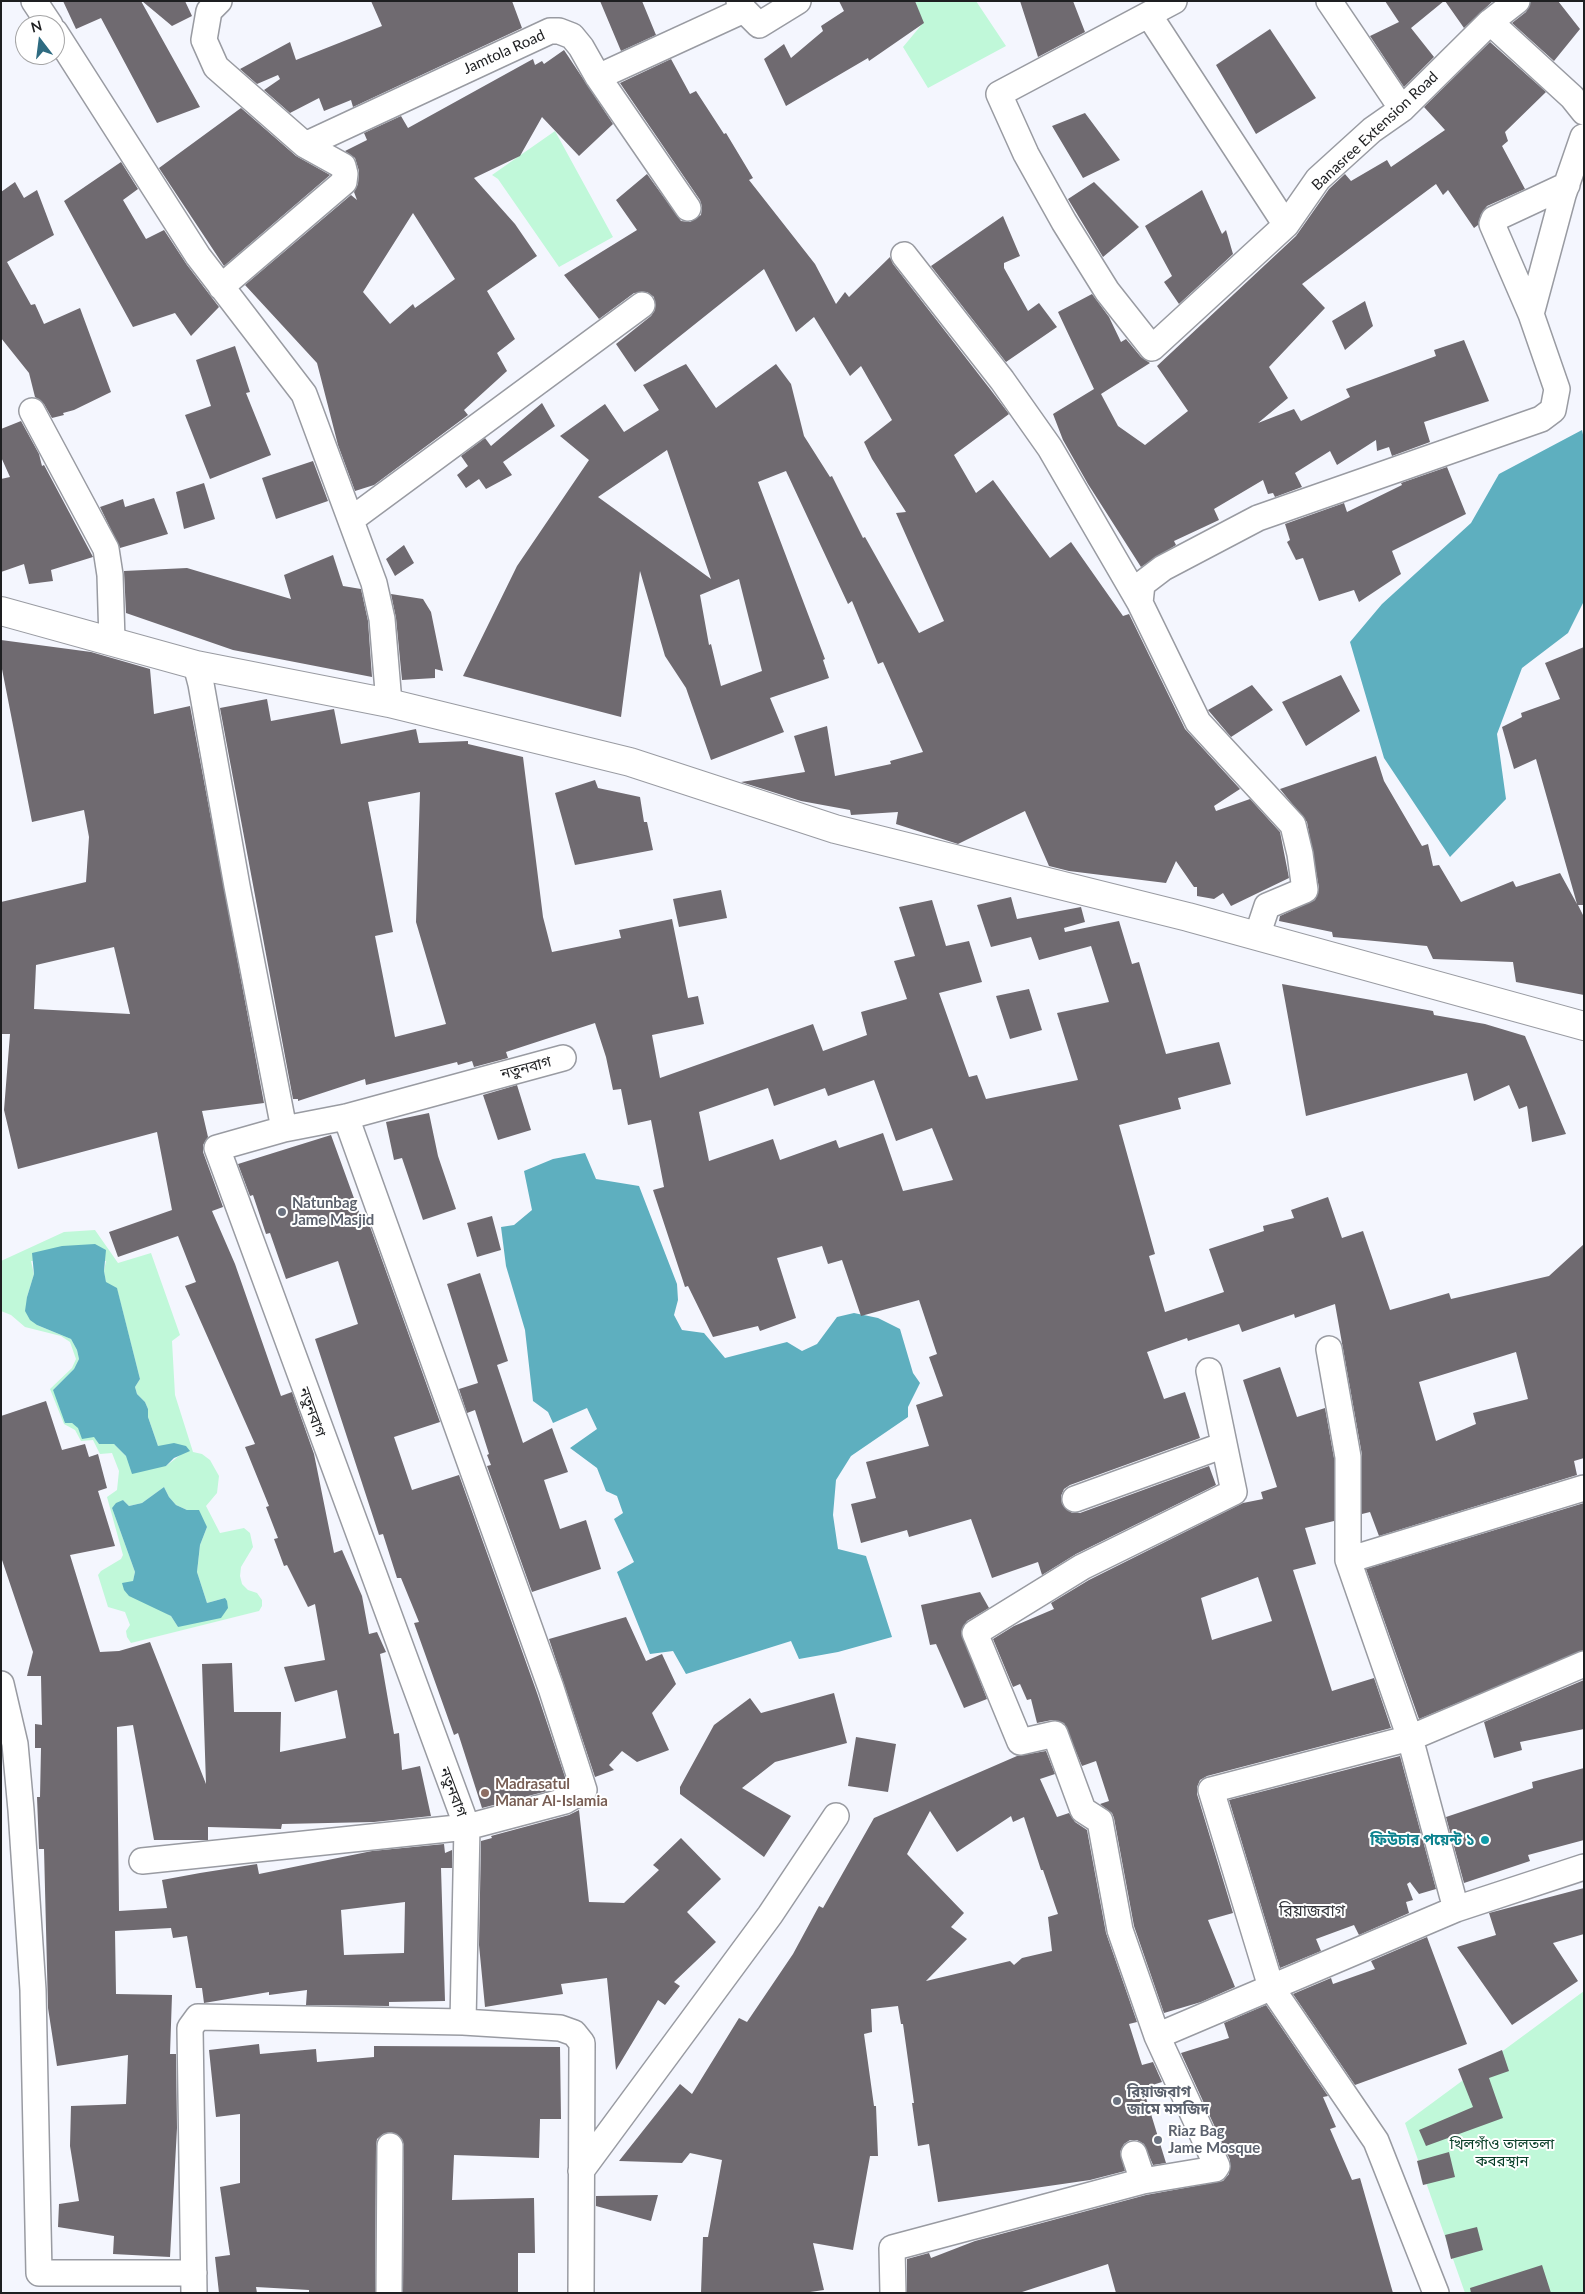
<!DOCTYPE html>
<html>
<head>
<meta charset="utf-8">
<style>
  body { margin:0 }
  #map { position:relative; width:1585px; height:2294px; overflow:hidden; background:#f4f6fe; font-family:Lato,sans-serif }
  canvas { display:block }
  .frame { position:absolute; inset:0; border:2px solid #1e1f21; pointer-events:none }
  .north { position:absolute; left:15px; top:15px; width:50px; height:50px; box-sizing:border-box; background:#fff; border:1px solid #a5a5a6; border-radius:50%; rotate:345deg; font-size:14px; font-weight:700; line-height:20px; text-align:center; color:#1e1f21 }
  .north::after { content:''; display:block; margin:auto; width:18px; height:22px; background:#2e6b81; clip-path:polygon(50% 0,100% 100%,50% 72%,0 100%) }
</style>
</head>
<body>
<div id="map">
<canvas width="1585" height="2294"></canvas>
<div class="frame"></div>
<div class="north">N</div>
</div>
<script>
const context = document.querySelector('canvas').getContext('2d');
context.lineJoin = 'round';
function fill(path, color) { context.fillStyle = color; context.fill(path, 'evenodd'); }
const poly = rows => new Path2D(rows.map(r => 'M' + r).join(''));
function strokePath(path, color, width, dash) { context.strokeStyle = color; context.lineWidth = width; context.lineCap = dash ? 'butt' : 'round'; context.setLineDash(dash || []); context.stroke(path); }
function drawText(font, color, halo, rows, align = 'center') {
  context.font = font + ' Lato,"Noto Sans Bengali",sans-serif'; context.lineWidth = 4; context.setLineDash([]); context.textBaseline = 'middle'; context.strokeStyle = halo; context.fillStyle = color; for (const [text, x, y, turn = 0] of rows) {
    context.save(); context.translate(x, y); context.rotate((+turn || 0) * Math.PI / 180); context.textAlign = isNaN(turn) ? turn : align; if (halo) context.strokeText(text, 0, 0); context.fillText(text, 0, 0); context.restore();
  }
}
fill(poly([
  [915,1,976,1,1006,46,928,88,903,47,923,23],
  [555,131,613,237,559,267,498,179,492,175],
  [95,1230,118,1263,151,1253,180,1335,172,1341,175,1395,193,1452,202,1454,210,1460,219,1476,217,1493,206,1506,220,1533,244,1528,250,1533,253,1547,241,1567,240,1576,242,1584,248,1590,257,1593,262,1600,262,1606,259,1611,131,1643,127,1637,126,1631,130,1625,125,1612,108,1607,98,1575,101,1571,121,1559,123,1555,107,1497,117,1490,119,1471,112,1453,100,1454,93,1440,81,1441,75,1430,64,1424,50,1389,72,1368,76,1359,70,1342,61,1336,25,1327,11,1315,1,1311,1,1261,64,1232],
  [31,1261,106,1261,104,1271,106,1283,117,1289,140,1379,135,1387,137,1394,145,1402,148,1409,148,1417,158,1446,184,1452,166,1466,126,1456,114,1444,99,1444,94,1436,72,1423,53,1390,74,1369,79,1359,77,1350,71,1339,37,1325,27,1297,34,1274],
  [164,1487,169,1497,176,1505,187,1510,207,1527,200,1545,197,1572,207,1603,225,1598,178,1627,171,1616,164,1612,133,1581,135,1572,112,1508,123,1500,129,1506,142,1503],
  [1584,1991,1584,2293,1465,2293,1405,2123]
]), '#c0f8d9');
fill(poly([
  [1582,430,1584,439,1584,601,1568,633,1522,668,1497,734,1506,799,1450,857,1384,758,1350,642,1382,604,1471,523,1499,474],
  [585,1153,596,1179,639,1186,677,1284,678,1300,674,1315,682,1330,704,1333,725,1358,787,1342,802,1351,817,1344,837,1317,854,1313,878,1318,900,1329,913,1373,920,1383,908,1407,908,1417,851,1456,836,1480,833,1515,838,1549,866,1556,892,1637,838,1652,799,1659,791,1641,686,1674,673,1651,650,1654,617,1572,634,1562,614,1519,623,1513,617,1496,606,1491,597,1468,570,1448,597,1429,587,1408,553,1423,548,1412,533,1401,525,1330,506,1266,501,1227,514,1225,532,1210,524,1171,553,1159],
  [95,1244,106,1250,104,1271,106,1282,117,1288,140,1379,135,1387,137,1394,145,1402,148,1409,148,1417,158,1446,174,1443,186,1446,190,1451,174,1458,166,1466,132,1474,126,1456,114,1444,99,1444,94,1437,82,1439,78,1428,72,1423,65,1423,53,1390,74,1369,79,1359,77,1350,71,1339,37,1325,30,1320,25,1311,27,1297,34,1274,32,1253,62,1246],
  [164,1487,169,1497,176,1505,187,1510,199,1510,207,1527,200,1545,197,1572,207,1603,225,1598,227,1601,228,1608,221,1618,178,1627,171,1616,129,1596,124,1590,122,1583,133,1581,135,1572,112,1508,116,1503,123,1500,129,1506,142,1503]
]), '#5eafbf');
fill(poly([
  [63,1,141,1,200,107,157,123,101,18,76,29],
  [142,1,185,1,192,16,172,26],
  [371,1,512,1,522,28,353,107,351,100,324,111,319,98,290,113,264,90,280,79,278,75,257,84,240,69,290,42,296,60,382,26],
  [600,1,642,1,656,35,621,51],
  [839,1,915,1,924,23,869,61,868,58,786,106,764,59,784,44,791,58,823,31,821,26,844,11],
  [1020,1,1073,1,1085,32,1038,57],
  [1385,1,1444,1,1411,28,1434,57,1404,87,1370,36,1399,22],
  [1445,1,1493,1,1464,28],
  [1531,1,1558,1,1580,29,1554,61,1512,23,1526,12],
  [1270,29,1316,98,1256,134,1216,65],
  [1490,42,1546,92,1505,132,1508,141,1502,146,1525,189,1487,206,1481,214,1478,225,1474,228,1448,190,1443,195,1436,184,1302,284,1325,308,1269,367,1288,398,1258,423,1294,409,1301,421,1350,397,1346,389,1436,356,1434,350,1464,340,1489,401,1424,422,1430,442,1392,456,1389,447,1377,451,1376,440,1337,465,1330,451,1295,473,1302,487,1275,497,1273,493,1268,494,1263,480,1214,509,1219,520,1174,541,1176,545,1141,567,1088,484,1063,440,1053,414,1094,389,1058,312,1092,294,1109,317,1121,342,1126,339,1141,357,1150,363,1101,394,1118,426,1145,445,1188,411,1157,366,1296,236,1329,189,1345,174,1351,181,1387,160,1391,167,1445,130,1424,107],
  [564,50,613,124,579,156,542,117,520,156,474,178,515,224,537,256,487,291,515,339,497,353,507,371,464,410,468,415,374,485,355,491,338,445,317,363,245,285,351,195,357,200,354,192,358,184,359,171,355,158,345,151,367,140,364,133,401,116,408,128,533,59,535,65,542,61,544,64],
  [413,213,455,279,415,308,413,304,390,324,363,292],
  [671,59,690,94,696,91,724,134,726,133,753,178,749,180,815,264,836,304,845,292,849,297,890,257,893,264,990,389,1009,414,954,455,976,493,993,480,1050,558,1071,542,1123,616,1129,614,1185,729,1240,789,1214,806,1216,811,1250,799,1280,832,1289,878,1231,906,1223,893,1214,899,1197,896,1197,887,1194,887,1176,861,1166,883,1069,871,1049,866,1025,811,958,844,896,824,898,812,851,815,850,810,801,801,741,782,805,772,794,736,827,726,835,776,891,764,890,761,923,752,883,662,878,664,852,601,848,604,786,471,758,482,825,659,823,660,829,678,770,698,784,732,711,760,686,688,665,656,640,571,621,717,463,676,517,566,589,460,560,436,605,404,624,432,659,410,643,385,686,364,716,408,776,364,791,384,804,436,830,477,832,476,863,538,865,537,919,633,944,621,896,513,906,512,872,459,864,442,892,420,861,366,850,376,814,317,796,332,764,269,635,372,616,344,651,316,655,310,654,297,647,292,634,293,599,319,564,275,637,230,616,200,647,174,681,221,690,222,701,215,702,207,700,200,620,83],
  [667,450,711,579,598,497],
  [739,579,762,671,721,686,711,644,709,645,700,595],
  [241,108,296,156,330,175,224,266,159,168],
  [1085,113,1120,160,1083,178,1052,126],
  [121,162,138,189,123,200,146,239,164,230,187,265,219,307,191,336,175,313,133,327,64,201],
  [15,182,24,198,37,190,54,235,7,262,31,305,35,304,44,324,80,308,111,392,74,410,63,413,64,415,52,418,44,404,35,397,29,373,1,338,1,192],
  [1094,182,1139,227,1103,257,1068,199],
  [1202,190,1222,234,1226,230,1233,254,1179,304,1164,282,1172,276,1145,226],
  [1003,216,1020,256,1004,263,1004,268,1028,311,1039,303,1057,327,1006,362,931,266],
  [1365,301,1373,326,1345,350,1332,321],
  [235,346,250,392,246,393,271,455,210,479,185,415,211,406,196,360],
  [542,403,555,426,503,462,512,475,486,489,479,479,466,488,457,475,468,466,461,456,485,438,491,446],
  [21,421,39,454,42,466,44,465,93,557,51,570,53,581,29,584,24,564,1,572,1,479,10,477,1,457,1,429],
  [313,461,328,501,276,519,262,478],
  [1447,467,1466,514,1392,551,1401,574,1359,602,1354,590,1319,601,1303,558,1296,560,1287,542,1290,540,1285,524,1344,503,1347,512,1402,485,1401,483],
  [204,483,215,519,184,529,176,492],
  [154,498,168,534,120,548,100,507,123,499,125,507],
  [404,545,414,563,395,576,386,559],
  [333,555,343,586,361,589,368,621,372,677,233,650,126,613,124,571,187,568,291,599,284,575],
  [391,594,423,599,431,612,443,671,435,669,435,678,402,680,396,618],
  [1,640,91,652,150,669,154,714,190,706,264,1103,202,1111,208,1137,203,1145,203,1152,223,1207,212,1211,235,1264,281,1396,292,1392,314,1454,334,1553,342,1550,362,1596,369,1634,377,1632,386,1652,380,1654,394,1734,399,1733,402,1770,420,1766,431,1816,374,1822,282,1824,281,1829,208,1827,208,1840,154,1840,133,1725,117,1727,119,1911,167,1908,162,1880,200,1873,257,1864,259,1874,372,1851,444,1844,445,1853,452,1850,452,1868,441,1868,445,2001,389,2002,389,2006,306,2005,307,1990,269,1995,269,1992,204,2003,202,1988,196,1988,187,1936,173,1938,171,1928,115,1931,116,1994,172,1995,170,2054,176,2054,177,2128,170,2257,113,2254,114,2236,58,2227,59,2204,79,2201,70,2146,71,2106,126,2104,128,2055,57,2066,48,2008,44,1849,39,1849,37,1797,40,1797,41,1748,35,1748,35,1724,42,1725,41,1676,27,1676,33,1652,1,1557,1,1416,46,1401,62,1450,85,1444,89,1457,98,1454,107,1488,98,1491,115,1546,70,1555,90,1620,100,1652,119,1651,150,1642,206,1784,202,1664,232,1663,234,1712,281,1712,280,1752,346,1738,337,1690,295,1702,284,1667,325,1660,315,1604,308,1607,287,1565,284,1566,274,1539,278,1538,266,1507,269,1506,245,1447,255,1444,185,1286,196,1282,178,1236,118,1257,109,1232,172,1210,157,1132,18,1169,4,1110,10,1034,1,1034,1,902,86,882,89,837,84,810,32,822,1,664],
  [114,947,130,1014,34,1009,36,965],
  [405,1902,404,1953,344,1955,341,1910],
  [1584,647,1584,905,1578,905,1584,917,1584,995,1516,982,1513,962,1433,959,1427,946,1333,937,1332,932,1279,921,1280,916,1315,900,1319,888,1307,822,1280,789,1376,756,1384,781,1422,846,1428,844,1433,866,1439,865,1461,902,1513,881,1516,887,1560,873,1577,904,1536,759,1514,769,1502,727,1522,717,1521,713,1560,699,1545,663],
  [1341,675,1360,711,1306,746,1282,702],
  [1252,685,1273,710,1231,737,1208,710],
  [267,699,271,721,334,709,341,744,416,729,419,743,468,741,468,744,523,757,543,917,552,952,621,938,619,930,672,919,688,998,698,996,704,1024,652,1035,660,1078,813,1024,823,1051,867,1035,861,1012,907,999,894,961,915,956,899,907,932,900,946,946,969,941,982,982,939,993,969,1077,977,1075,986,1099,1078,1080,1057,1013,1109,1002,1091,946,1039,960,1031,937,991,947,977,905,1011,897,1017,919,1081,907,1085,922,1064,928,1065,932,1119,921,1132,964,1139,962,1166,1054,1219,1042,1231,1084,1178,1098,1181,1109,1119,1125,1155,1254,1149,1256,1165,1312,1224,1292,1209,1249,1264,1231,1263,1226,1294,1218,1291,1210,1328,1197,1342,1238,1363,1231,1390,1310,1449,1293,1451,1299,1549,1276,1584,1244,1584,1458,1574,1461,1577,1475,1379,1536,1370,1512,1362,1514,1362,1455,1335,1304,1295,1318,1294,1314,1242,1332,1239,1324,1188,1341,1187,1338,1147,1352,1164,1399,1185,1392,1200,1438,1070,1485,1064,1489,1061,1496,1062,1504,1072,1513,1080,1513,1209,1466,1216,1485,1076,1554,1042,1575,1038,1562,992,1578,971,1519,909,1537,907,1530,861,1543,851,1504,876,1498,866,1462,929,1446,916,1405,943,1396,929,1357,937,1354,919,1300,861,1316,842,1260,828,1264,822,1246,777,1258,796,1318,760,1331,758,1326,713,1337,688,1286,685,1287,653,1190,664,1187,651,1120,628,1125,621,1089,613,1090,606,1057,595,1023,506,1052,508,1058,474,1067,472,1061,458,1065,457,1062,366,1085,365,1079,298,1101,298,1099,293,1099,220,708],
  [420,792,416,922,446,1024,395,1037,375,936,393,932,368,802],
  [874,1080,896,1141,932,1128,953,1180,903,1191,883,1133,839,1148,836,1140,780,1160,773,1139,709,1161,699,1112,768,1088,774,1106,825,1088,828,1096],
  [1516,1352,1528,1399,1473,1413,1476,1424,1436,1441,1419,1382],
  [595,780,598,788,640,797,644,822,647,822,653,850,575,865,555,793],
  [721,890,727,918,679,927,673,899],
  [1282,984,1433,1011,1434,1015,1485,1024,1525,1036,1566,1134,1532,1142,1527,1106,1519,1109,1509,1085,1474,1101,1467,1073,1306,1116],
  [1029,989,1042,1030,1010,1039,996,996],
  [517,1085,531,1130,498,1140,483,1095],
  [429,1113,438,1156,456,1209,423,1220,402,1158,394,1160,386,1122],
  [331,1135,363,1223,368,1221,440,1422,394,1437,412,1490,459,1475,537,1693,567,1783,559,1788,482,1808,458,1733,454,1735,414,1623,419,1622,401,1578,397,1578,383,1534,379,1535,315,1339,358,1324,338,1261,286,1279,270,1233,266,1234,253,1195,250,1196,238,1164],
  [492,1216,501,1250,477,1257,467,1223],
  [480,1273,508,1361,497,1365,523,1443,552,1428,568,1472,544,1480,560,1529,586,1520,601,1569,532,1592,487,1466,491,1465,487,1455,489,1454,475,1410,467,1413,459,1389,478,1383,447,1284],
  [1280,1367,1297,1417,1325,1408,1334,1458,1334,1521,1305,1528,1316,1564,1293,1570,1332,1691,1374,1678,1391,1728,1207,1776,1200,1780,1197,1787,1197,1794,1233,1913,1208,1920,1235,1987,1201,2002,1164,2013,1134,1926,1114,1818,1112,1813,1100,1804,1109,1801,1096,1761,1082,1766,1064,1723,1052,1720,1037,1723,1031,1699,1027,1700,1020,1684,1013,1687,993,1639,1014,1626,1054,1609,1051,1603,1089,1580,1243,1503,1263,1499,1261,1492,1277,1487,1243,1380],
  [1258,1577,1272,1621,1212,1640,1201,1598],
  [1584,1503,1584,1650,1419,1719,1366,1569],
  [980,1592,989,1608,967,1621,961,1632,987,1699,964,1708,936,1644,930,1645,921,1605],
  [626,1617,646,1661,662,1654,676,1684,652,1713,669,1750,637,1762,622,1751,609,1765,614,1770,595,1777,549,1639],
  [1584,1680,1584,1729,1520,1742,1522,1750,1494,1758,1484,1722],
  [834,1693,847,1743,775,1762,742,1788,791,1816,764,1857,680,1794,680,1787,714,1725,750,1698,761,1713],
  [856,1737,896,1744,888,1792,848,1786],
  [1046,1751,1055,1774,1040,1779,1057,1817,1069,1813,1075,1822,1087,1830,1106,1933,1137,2022,1129,2024,1142,2065,1153,2062,1162,2082,1143,2088,1166,2163,1153,2165,1144,2144,1137,2140,1130,2140,1124,2144,1120,2152,1125,2171,1090,2180,938,2202,929,2144,918,2146,912,2103,914,2103,903,2024,901,2024,898,2006,871,2009,872,2032,864,2034,874,2106,876,2106,878,2156,870,2156,853,2250,813,2243,824,2290,803,2293,701,2293,703,2237,708,2237,722,2160,690,2153,682,2163,619,2161,680,2084,692,2094,739,2018,747,2022,793,1954,819,1906,823,1908,874,1818,1017,1756],
  [930,1811,957,1852,1011,1816,1013,1822,1024,1817,1041,1870,1043,1870,1058,1914,1048,1917,1052,1951,1022,1958,1014,1965,1010,1961,926,1981,967,1939,951,1927,964,1913,907,1854],
  [1400,1756,1436,1889,1419,1894,1410,1882,1407,1884,1413,1900,1406,1902,1409,1913,1359,1935,1354,1925,1316,1939,1321,1951,1280,1968,1229,1800],
  [1584,1768,1584,1840,1528,1855,1530,1861,1464,1883,1446,1817,1533,1788,1532,1782],
  [579,1810,589,1902,624,1903,659,1870,653,1865,681,1838,721,1879,687,1912,716,1942,674,1982,680,1986,665,2005,658,2000,616,2070,607,1978,561,1984,563,1994,485,2007,479,1945,481,1841,492,1838,491,1836,569,1815],
  [1584,1888,1584,1934,1553,1943,1578,1981,1512,2025,1457,1947,1496,1935,1489,1913],
  [1427,1937,1467,2044,1355,2085,1293,1994,1331,1978,1333,1984,1375,1969,1371,1961],
  [1266,2005,1328,2096,1323,2097,1336,2127,1330,2129,1352,2180,1360,2178,1393,2293,1116,2293,1108,2264,1019,2293,907,2293,907,2259,929,2253,931,2258,975,2241,1146,2195,1223,2181,1229,2174,1230,2160,1181,2053,1229,2038,1224,2023],
  [259,2044,260,2054,316,2049,317,2062,374,2057,374,2046,560,2047,561,2119,540,2119,539,2158,454,2155,452,2200,534,2198,535,2253,518,2253,518,2293,403,2293,404,2146,402,2139,391,2132,383,2134,377,2139,376,2146,375,2293,309,2293,309,2290,256,2287,257,2293,219,2293,215,2257,230,2255,220,2187,240,2183,240,2114,216,2117,209,2050],
  [1502,2050,1509,2071,1489,2078,1503,2118,1426,2146,1419,2130,1473,2107,1458,2069],
  [1449,2152,1455,2177,1423,2185,1417,2161],
  [658,2195,651,2221,596,2206,596,2196],
  [1477,2227,1483,2250,1451,2259,1445,2235],
  [1542,2265,1551,2293,1471,2293,1470,2288]
]), '#6f6a70');
const minor = poly([
  [34,1,50,25],
  [219,1,209,11,204,40,216,67,305,145,343,166,345,174,344,182,221,287],
  [1174,1,999,94,1026,154,1064,222,1107,291,1152,348,1286,225,1318,179,1372,130,1402,109,1490,22,1517,1],
  [1329,1,1402,109],
  [744,10,759,25,798,1],
  [1149,15,1286,225],
  [1490,22,1572,97,1584,112],
  [55,32,198,256,304,394,374,583,382,619,389,703],
  [598,77,744,10,739,1],
  [305,145,550,31,559,31,572,36,581,47,598,77,688,208],
  [904,255,1002,380,1050,448,1140,603],
  [1531,314,1492,224,1494,219,1567,185],
  [32,411,106,549,110,575,112,641],
  [352,519,642,305],
  [196,665,201,684,237,886,284,1129],
  [1257,936,1267,906,1305,890,1300,854,1293,825,1198,722,1140,603,1142,584,1163,568,1258,518,1541,419,1553,410,1557,389,1531,314,1563,195,1583,137],
  [1329,1349,1348,1457,1348,1560,1410,1738,1456,1909],
  [1075,1499,1224,1445],
  [1348,1560,1584,1488],
  [1,1684,15,1744,21,1810,33,1990,39,2273,194,2273],
  [142,1861,467,1827,565,1801,584,1790,551,1688,346,1117],
  [463,2022,467,1827,217,1148,284,1129,346,1117,563,1058],
  [1157,2036,1456,1909,1584,1867],
  [1134,2154,1143,2181],
  [581,2171,770,1915,836,1816],
  [194,2293,190,2028,198,2017,463,2022,560,2028,574,2033,582,2043,581,2293],
  [389,2293,390,2146],
  [893,2293,892,2248,1143,2181,1215,2169,1217,2166,1157,2036,1120,1930,1100,1821,1083,1810,1055,1734,1020,1742,975,1633,1082,1567,1234,1492,1209,1371],
  [1436,2293,1376,2141,1271,1987,1211,1790,1410,1738,1584,1664]
]);
const tertiary = poly([
  [1,611,196,665,389,703,630,762,835,829,1188,917,1584,1026]
]);
strokePath(minor, '#999ba2', 28);
strokePath(tertiary, '#999ba2', 30);
strokePath(minor, '#fff', 25);
strokePath(tertiary, '#fff', 28);
for (const [x, y, r, color] of [
  [282,1212,5,"#6b7280"],
  [485,1793,5,"#8d6e63"],
  [1485,1840,5,"#0f9aa8"],
  [1117,2101,5,"#6b7280"],
  [1158,2140,5,"#6b7280"]
]) { const dot = new Path2D(); dot.arc(x, y, r, 0, 2 * Math.PI); context.fillStyle = color; context.fill(dot); strokePath(dot, '#fff', 2); }
drawText('15px', '#1e1f21', '#fff', [
  ["Jamtola Road",504,52,-24],
  ["Banasree Extension Road",1375,131,-43],
  ["নতুনবাগ",526,1068,-15],
  ["নতুনবাগ",312,1412,70],
  ["নতুনবাগ",453,1792,69]
]);
drawText('bold 15px', '#5b616d', '#fff', [
  ["Natunbag",292,1203],
  ["Jame Masjid",292,1220],
  ["রিয়াজবাগ",1127,2092],
  ["জামে মসজিদ",1127,2109],
  ["Riaz Bag",1168,2131],
  ["Jame Mosque",1168,2148]
], 'left');
drawText('bold 15px', '#785e54', '#fff', [
  ["Madrasatul",495,1784],
  ["Manar Al-Islamia",495,1801]
], 'left');
drawText('bold 15px', '#0d838f', '#fff', [
  ["ফিউচার পয়েন্ট ১",1475,1840]
], 'right');
drawText('15px', '#073e27', '#fff', [
  ["খিলগাঁও তালতলা",1502,2144],
  ["কবরস্থান",1502,2161]
]);
drawText('16px', '#33343a', '#fff', [
  ["রিয়াজবাগ",1312,1911]
]);
</script>
</body>
</html>
